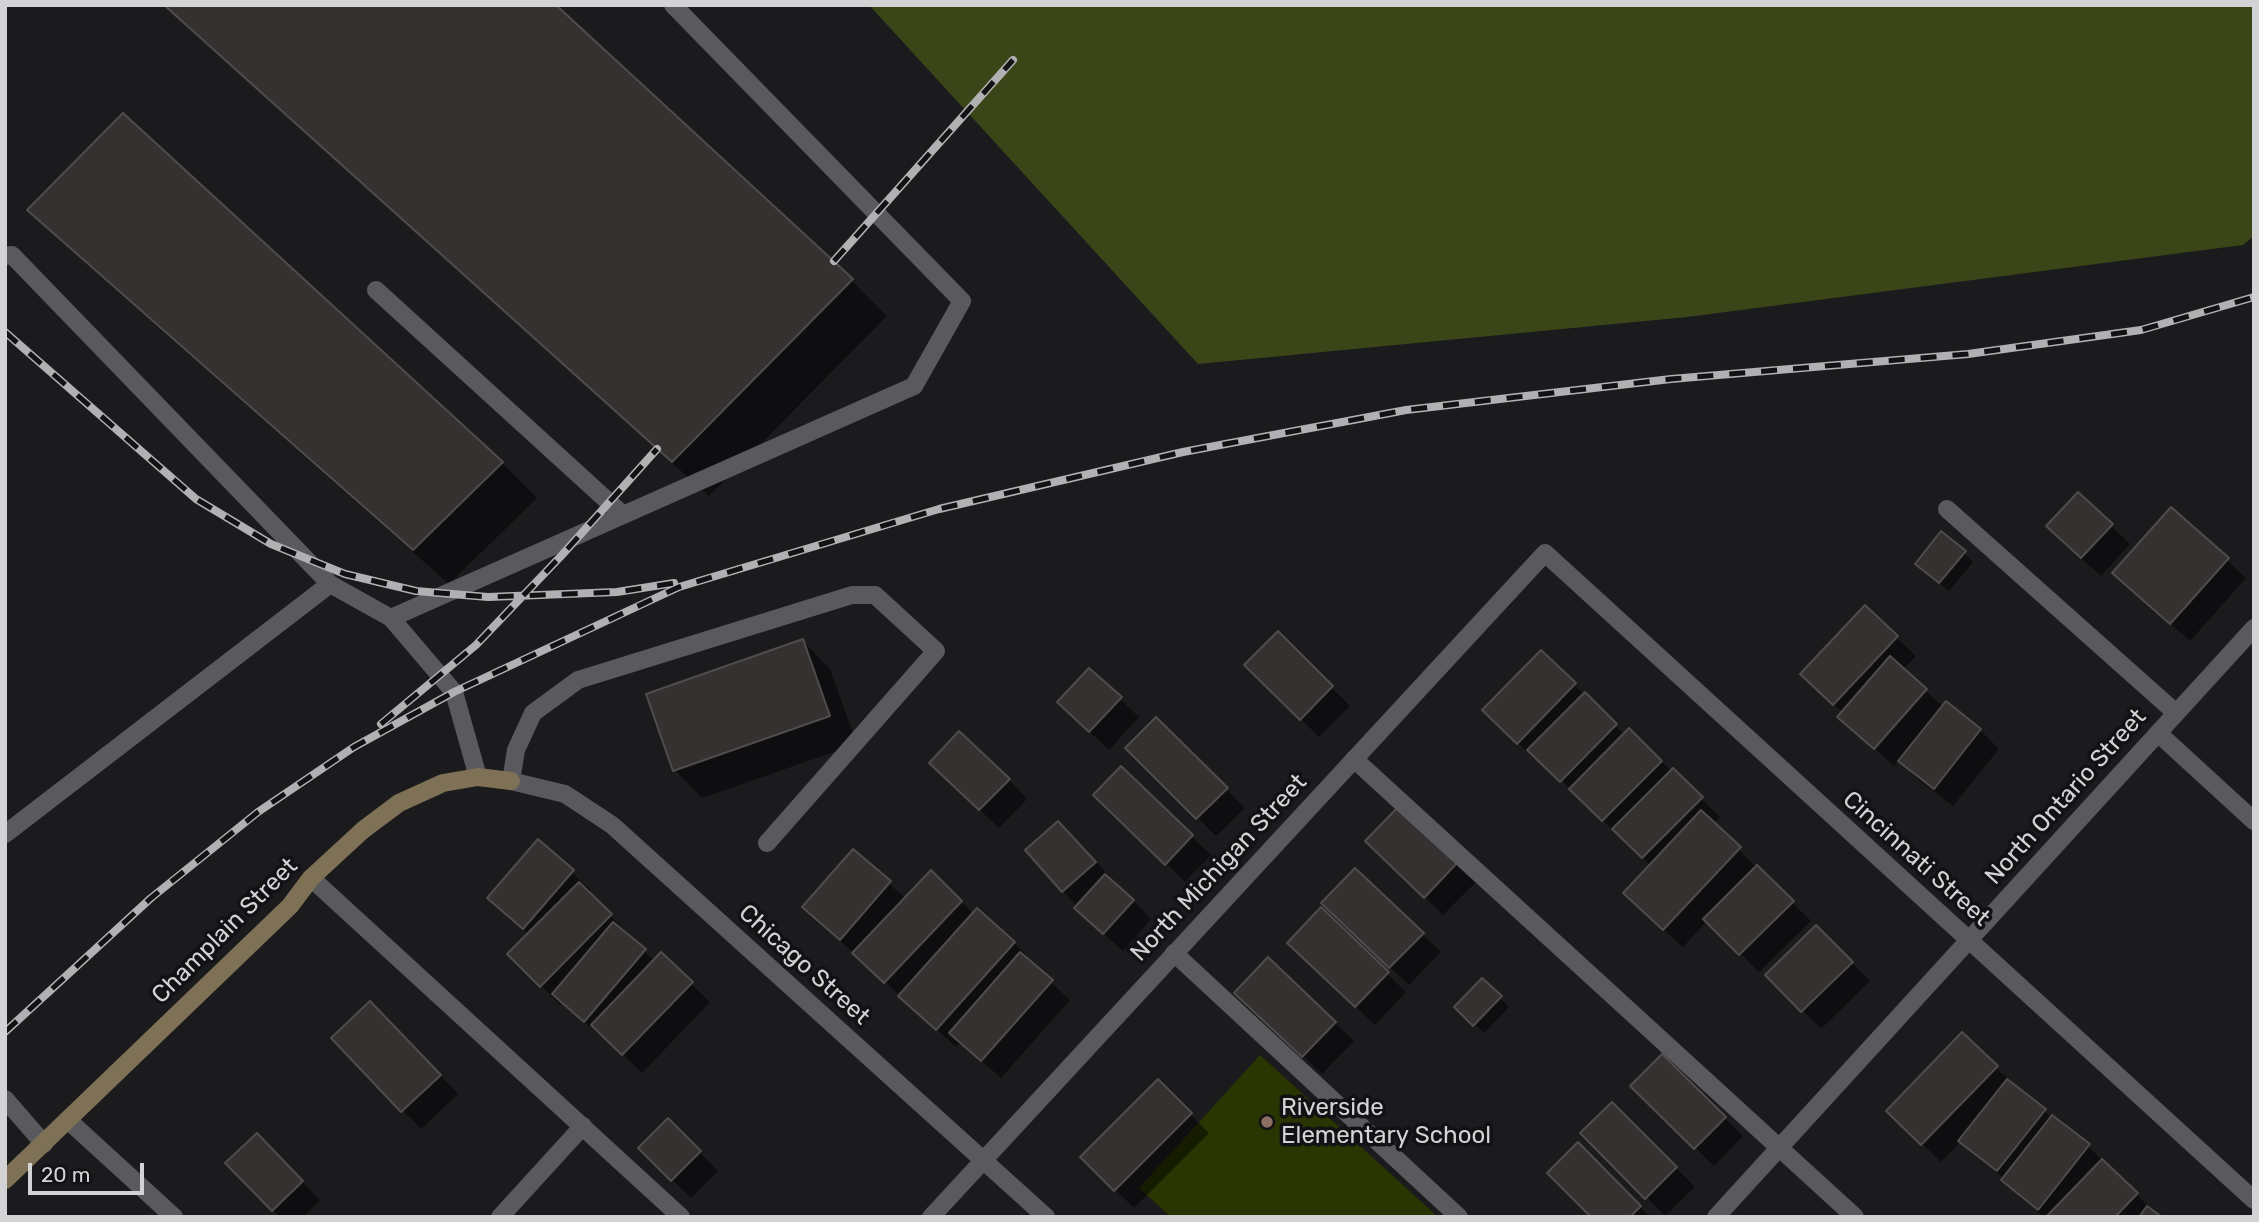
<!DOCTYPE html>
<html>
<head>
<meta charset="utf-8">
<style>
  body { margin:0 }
  #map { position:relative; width:2259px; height:1222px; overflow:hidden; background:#1b1b1e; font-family:Rubik,sans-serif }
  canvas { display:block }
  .frame { position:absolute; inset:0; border:7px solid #d3d3d5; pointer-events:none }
  .scale { position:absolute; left:28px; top:1163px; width:116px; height:32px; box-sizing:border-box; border:4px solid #d3d3d5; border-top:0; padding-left:9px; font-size:21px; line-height:24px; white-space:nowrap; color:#d3d3d5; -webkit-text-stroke:5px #121215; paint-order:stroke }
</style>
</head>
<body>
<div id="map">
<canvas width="2259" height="1222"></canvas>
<div class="frame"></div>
<div class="scale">20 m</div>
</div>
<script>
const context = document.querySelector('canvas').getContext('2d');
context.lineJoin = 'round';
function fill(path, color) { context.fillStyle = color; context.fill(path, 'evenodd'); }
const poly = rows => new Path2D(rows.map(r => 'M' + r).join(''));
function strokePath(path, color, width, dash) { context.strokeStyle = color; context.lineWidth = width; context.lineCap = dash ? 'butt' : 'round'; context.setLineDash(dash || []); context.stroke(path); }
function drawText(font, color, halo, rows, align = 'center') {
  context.font = font + ' Rubik,sans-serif'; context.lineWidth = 7; context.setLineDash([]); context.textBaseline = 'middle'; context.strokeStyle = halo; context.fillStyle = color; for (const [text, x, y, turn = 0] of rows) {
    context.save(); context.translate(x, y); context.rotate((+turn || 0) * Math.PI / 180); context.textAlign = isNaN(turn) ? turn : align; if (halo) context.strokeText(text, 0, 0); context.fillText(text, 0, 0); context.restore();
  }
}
fill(poly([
  [1260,1055,1438,1217,1171,1217,1139,1188]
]), '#2a3601');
fill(poly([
  [869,5,2254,5,2254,236,2243,245,1687,317,1198,364]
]), '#3a4617');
fill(poly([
  [163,5,553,5,852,281,887,316,709,496],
  [29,209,502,463,537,498,449,584,65,245],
  [2078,494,2130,544,2101,576,2067,545],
  [1964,553,1973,562,1949,591,1926,572],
  [2227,560,2246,578,2190,641,2133,591],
  [1865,607,1916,656,1903,669,1943,707,1946,704,1980,730,1999,749,1953,806,1919,780,1899,760,1894,766,1839,717,1843,713,1821,693],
  [1278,634,1350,706,1319,737,1247,665],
  [803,641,830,669,857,744,702,798,675,770],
  [1541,652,1625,735,1629,731,1701,799,1720,817,1713,824,1811,921,1759,972,1707,921,1683,947,1644,912,1651,866,1539,759,1536,761,1485,710],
  [1089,670,1139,717,1109,750,1078,721],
  [1156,719,1245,808,1216,836,1128,748],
  [1121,768,1211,855,1185,882,1114,813],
  [1009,780,1027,799,999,828,949,781],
  [1400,808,1476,882,1443,915,1368,841],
  [538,842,591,890,588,894,629,934,627,936,655,961,661,954,710,1002,642,1073,605,1037,604,1039,562,1002,560,1005,510,954,529,935,489,898],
  [1077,842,1151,919,1123,951,1095,926,1063,891],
  [853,852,906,899,931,873,974,914,977,910,1014,943,1033,962,1031,964,1070,1000,1001,1078,961,1042,956,1047,823,925],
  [1321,910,1406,992,1375,1025,1308,961],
  [1342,922,1422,934,1441,952,1409,985],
  [1816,927,1870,981,1821,1029,1768,975],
  [1268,960,1354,1041,1322,1074,1255,1011],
  [1482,980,1509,1007,1484,1033,1456,1007],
  [389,1022,458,1094,421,1129,334,1039],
  [1662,1056,1743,1136,1714,1166,1633,1086],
  [1996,1068,2052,1118,2088,1146,2159,1217,2044,1217,2021,1198,2004,1179,1961,1141,1941,1162,1888,1111],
  [1158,1082,1209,1133,1134,1208,1082,1157],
  [1612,1104,1695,1187,1665,1216,1583,1133],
  [668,1120,718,1171,691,1198,640,1148],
  [257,1135,320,1200,304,1217,280,1217,228,1163],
  [1578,1145,1650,1217,1593,1217]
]), '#0007');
const building = poly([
  [164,5,556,5,853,279,672,462,164,5],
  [123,113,503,462,413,550,27,210,123,113],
  [2078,492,2113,524,2081,558,2046,526,2078,492],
  [2171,507,2229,558,2170,624,2112,573,2171,507],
  [1941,531,1966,551,1939,583,1915,564,1941,531],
  [1865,605,1898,636,1833,705,1800,674,1865,605],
  [1278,631,1333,686,1300,720,1244,665,1278,631],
  [803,639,830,716,673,771,646,694,803,639],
  [1541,650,1576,683,1517,744,1482,710,1541,650],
  [1890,656,1927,689,1874,749,1837,717,1890,656],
  [1089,668,1122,697,1089,732,1057,702,1089,668],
  [1585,692,1617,724,1560,782,1527,750,1585,692],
  [1946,701,1981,729,1934,789,1898,761,1946,701],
  [1156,717,1228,788,1196,819,1125,748,1156,717],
  [1629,728,1662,761,1602,821,1569,789,1629,728],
  [959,731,1010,779,979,810,929,763,959,731],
  [1121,766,1193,835,1165,865,1093,795,1121,766],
  [1673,768,1703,797,1642,858,1612,829,1673,768],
  [1400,805,1458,862,1424,898,1365,841,1400,805],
  [1701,810,1741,847,1663,930,1623,893,1701,810],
  [1058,821,1096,862,1062,892,1025,850,1058,821],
  [538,839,574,870,523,929,487,898,538,839],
  [853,849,891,881,840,940,802,907,853,849],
  [1757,865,1794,901,1739,955,1703,919,1757,865],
  [1355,868,1424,933,1389,968,1321,903,1355,868],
  [931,870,962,901,884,983,852,953,931,870],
  [1105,874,1134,900,1103,934,1074,908,1105,874],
  [579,882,612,914,540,987,507,954,579,882],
  [1321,907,1389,972,1355,1007,1287,943,1321,907],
  [977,908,1015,942,936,1030,898,996,977,908],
  [613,922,646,949,584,1022,552,994,613,922],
  [1816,925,1853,962,1801,1012,1765,975,1816,925],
  [661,952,693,982,622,1055,591,1025,661,952],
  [1020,952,1053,980,981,1061,949,1033,1020,952],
  [1268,957,1336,1022,1302,1057,1234,993,1268,957],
  [1482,978,1502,996,1473,1026,1454,1007,1482,978],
  [370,1001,441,1075,401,1112,331,1038,370,1001],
  [1962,1032,1998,1066,1921,1145,1886,1111,1962,1032],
  [1662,1054,1726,1117,1694,1149,1630,1086,1662,1054],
  [1158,1079,1192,1113,1114,1191,1080,1157,1158,1079],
  [2007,1079,2046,1109,1997,1171,1958,1141,2007,1079],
  [1612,1102,1677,1167,1645,1199,1580,1133,1612,1102],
  [2052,1115,2090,1144,2038,1210,2001,1180,2052,1115],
  [668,1118,701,1151,671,1181,638,1148,668,1118],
  [257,1133,303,1181,272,1211,225,1163,257,1133],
  [1578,1142,1641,1206,1630,1217,1591,1217,1547,1173,1578,1142],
  [2102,1159,2138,1193,2115,1217,2046,1217,2102,1159],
  [2147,1206,2162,1217,2139,1217,2147,1206]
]);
fill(building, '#353130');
strokePath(building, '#504c4c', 2);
strokePath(poly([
  [5,256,12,255,330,584],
  [376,290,623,515],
  [1947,509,2176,713],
  [391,618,914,386,962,301,673,5],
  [2158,733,2254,821],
  [1354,759,1855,1217],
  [511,781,516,750,533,713,578,680,852,595,875,595,936,651,767,843],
  [5,834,330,584,391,618,454,692,478,777],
  [311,878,681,1217],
  [1174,953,1459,1217],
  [5,1099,44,1144],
  [69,1121,174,1217],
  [500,1217,583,1126]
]), '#5a5a5e', 18);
strokePath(poly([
  [511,781,565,794,612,825,1046,1217],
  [931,1217,1545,553,2254,1200],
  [1716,1217,2254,628]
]), '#5a5a5e', 18);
strokePath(poly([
  [5,1180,290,906,311,878,363,830,399,803,443,783,478,777,511,781]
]), '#7e7155', 18);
const rail = poly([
  [834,261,1013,60],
  [5,332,196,499,271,544,345,574,416,591,488,597,617,592,674,583],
  [381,724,476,645,562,555,657,449],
  [5,1032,151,898,258,812,354,747,454,692,679,587,939,509,1183,452,1406,410,1671,379,1968,354,2141,330,2254,297]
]);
strokePath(rail, '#b1b1b3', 8);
strokePath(rail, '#121215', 5, [16]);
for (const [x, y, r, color] of [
  [1267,1122,7,"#8d6e63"]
]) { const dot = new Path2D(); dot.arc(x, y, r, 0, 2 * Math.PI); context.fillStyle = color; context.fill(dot); strokePath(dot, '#121215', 2.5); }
drawText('24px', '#d3d3d5', '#121215', [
  ["North Ontario Street",2066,797,-48],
  ["Cincinnati Street",1916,859,42],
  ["North Michigan Street",1219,868,-47],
  ["Champlain Street",225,931,-45],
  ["Chicago Street",804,965,42]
]);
drawText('24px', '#d3d3d5', '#121215', [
  ["Riverside",1281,1108],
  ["Elementary School",1281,1136]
], 'left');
</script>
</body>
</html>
